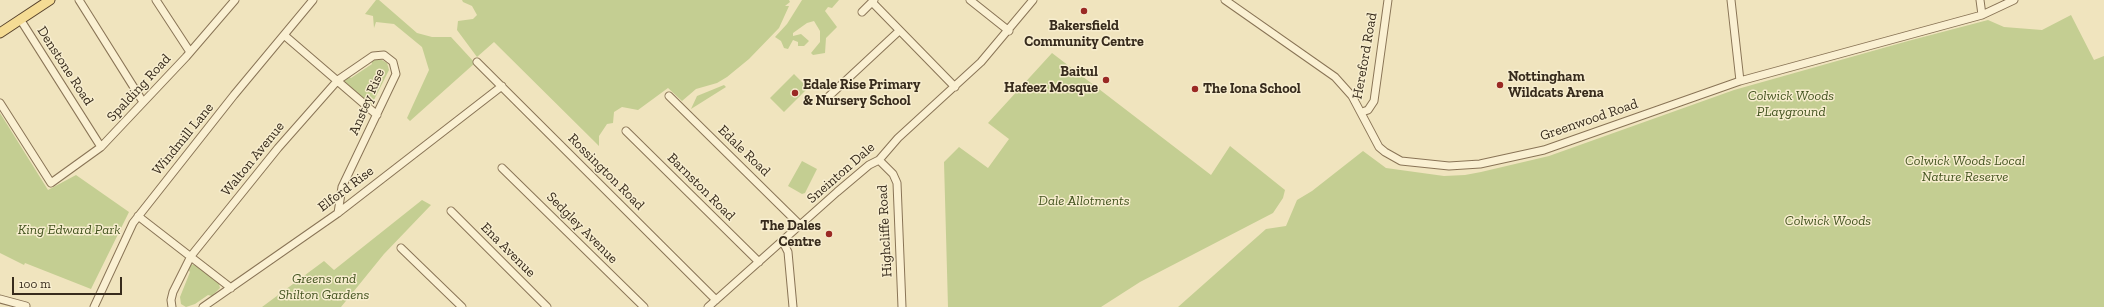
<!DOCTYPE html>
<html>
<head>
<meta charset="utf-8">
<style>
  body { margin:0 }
  #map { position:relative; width:2104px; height:307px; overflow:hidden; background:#f0e4be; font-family:"Zilla Slab",serif }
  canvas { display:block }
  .scale { position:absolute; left:12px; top:277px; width:110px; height:18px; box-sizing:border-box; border:2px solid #372b1c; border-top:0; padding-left:5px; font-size:12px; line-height:14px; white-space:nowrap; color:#372b1c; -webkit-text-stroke:3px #f7edce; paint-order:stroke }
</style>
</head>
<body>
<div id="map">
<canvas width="2104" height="307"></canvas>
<div class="scale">100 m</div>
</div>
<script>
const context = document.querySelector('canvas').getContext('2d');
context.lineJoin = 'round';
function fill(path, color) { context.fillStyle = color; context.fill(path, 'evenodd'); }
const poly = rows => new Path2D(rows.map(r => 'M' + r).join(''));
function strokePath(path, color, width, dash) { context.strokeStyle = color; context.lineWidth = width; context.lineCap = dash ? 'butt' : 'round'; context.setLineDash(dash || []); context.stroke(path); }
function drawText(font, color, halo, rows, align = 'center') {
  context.font = font + ' "Zilla Slab",serif'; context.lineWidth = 3; context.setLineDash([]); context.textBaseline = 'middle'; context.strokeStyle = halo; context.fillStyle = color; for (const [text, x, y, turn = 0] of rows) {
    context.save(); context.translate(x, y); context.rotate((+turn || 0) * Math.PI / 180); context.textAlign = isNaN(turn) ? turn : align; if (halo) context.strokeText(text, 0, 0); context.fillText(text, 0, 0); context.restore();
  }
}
fill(poly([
  [376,0,379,0,417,33,432,37,451,37,475,63,410,121,407,118,429,70,422,47,394,24,376,22,374,28,373,16,365,14],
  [462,0,789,0,790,2,785,6,789,6,779,28,749,59,727,77,717,83,696,89,682,101,668,88,638,110,622,107,614,112,613,123,607,124,599,136,599,146,494,42,477,57,457,30,458,21,473,19,477,15,472,6,463,2],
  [802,0,839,0,832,8,828,7,825,11,837,27,826,38,825,53,813,55,811,53,820,42,820,31,814,21,807,23,793,33,793,36,801,34,809,41,804,46,798,46,798,42,793,40,788,49,784,48,781,41,775,37,787,24],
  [2071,15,2094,60,2104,56,2104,307,1178,307,1266,229,1286,226,1297,200,1312,191,1363,151,1386,168,1444,176,1465,175,1481,172,1549,156,1734,90,1908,41,1988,20,2004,27,2042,30],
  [1052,53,1211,175,1230,146,1285,190,1283,198,1273,213,1140,282,1101,307,948,307,944,162,959,147,988,168,1009,139,988,123],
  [371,59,382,60,387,63,389,70,371,106,342,83,348,76,351,78,372,64],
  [794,74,808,88,784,112,770,98],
  [724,85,726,87,691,109,697,96],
  [0,113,48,190,76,175,129,212,91,289,25,263,24,265,0,253],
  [802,161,817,169,805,193,802,194,788,186],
  [422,200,431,205,384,254,341,307,262,307,324,261,334,270],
  [191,264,197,266,219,284,220,288,212,296,208,295,195,304,186,307,181,304,180,297,190,272,187,268]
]), '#c4ce92');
const minor = poly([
  [79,0,143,102],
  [156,0,190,52],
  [970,0,1009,31],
  [1225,0,1335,77,1352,96,1379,147,1385,152,1401,161,1449,166,1480,164,1544,150,1740,81,1982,15,2014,0],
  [1731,0,1740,81],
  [1980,0,1982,15],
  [872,2,955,87],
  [862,12,874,0],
  [20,19,101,147],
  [284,35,377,115],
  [477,62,716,300],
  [669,96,801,226],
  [827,98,899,31],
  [0,103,51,183,101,147,186,57,235,0],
  [1362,112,1368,110,1374,101,1388,0],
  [626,131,759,262],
  [879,160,893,174,897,183,902,307],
  [502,168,644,307],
  [451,211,547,307],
  [138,216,231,288],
  [783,242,788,252,793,307],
  [401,248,462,307],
  [0,299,26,306],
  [94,307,133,223,234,95,313,0],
  [172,307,171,300,173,292,191,256,278,148,338,80,373,56,384,55,393,62,396,74,342,187,338,213],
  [203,307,338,213,502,86],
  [708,307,837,192,869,165,879,160,898,138,981,62,1033,0]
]);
const major = poly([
  [0,33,50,0]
]);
strokePath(minor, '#897456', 9);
strokePath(major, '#56412b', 11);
strokePath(minor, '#faf0d2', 7);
strokePath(major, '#f5dc94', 9);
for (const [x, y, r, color] of [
  [1084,11,4,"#9a2924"],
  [1106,80,4,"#9a2924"],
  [1500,85,4,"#9a2924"],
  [1195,89,4,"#9a2924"],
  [795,93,4,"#9a2924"],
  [829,234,4,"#9a2924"]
]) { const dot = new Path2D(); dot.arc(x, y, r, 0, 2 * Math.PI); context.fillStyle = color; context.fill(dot); strokePath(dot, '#f7edce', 1.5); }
drawText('bold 14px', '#372b1c', '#f7edce', [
  ["Bakersfield",1084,26,"center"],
  ["Community Centre",1084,42,"center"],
  ["Baitul",1098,72,"right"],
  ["Hafeez Mosque",1098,88,"right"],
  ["Nottingham",1508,77],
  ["Wildcats Arena",1508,93],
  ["Edale Rise Primary",803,85],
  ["& Nursery School",803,101],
  ["The Iona School",1203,89],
  ["The Dales",821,226,"right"],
  ["Centre",821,242,"right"]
], 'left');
drawText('14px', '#372b1c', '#f7edce', [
  ["Hereford Road",1365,56,-80],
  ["Denstone Road",65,66,57],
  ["Spalding Road",139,88,-47],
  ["Anstey Rise",367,102,-67],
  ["Greenwood Road",1589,120,-19],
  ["Windmill Lane",183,139,-51],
  ["Edale Road",744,151,44],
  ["Walton Avenue",253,159,-51],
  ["Rossington Road",606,172,45],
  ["Sneinton Dale",841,173,-41],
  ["Barnston Road",701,187,45],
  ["Elford Rise",346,189,-37],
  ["Sedgley Avenue",582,228,45],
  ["Highcliffe Road",885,231,-93],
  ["Ena Avenue",508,250,45]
]);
drawText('italic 14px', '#455521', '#f7edce', [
  ["Colwick Woods",1791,96],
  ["PLayground",1791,112],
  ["Colwick Woods Local",1965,161],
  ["Nature Reserve",1965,177],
  ["Dale Allotments",1084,201],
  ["Colwick Woods",1828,221],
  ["King Edward Park",69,230],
  ["Greens and",324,279],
  ["Shilton Gardens",324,295]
]);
</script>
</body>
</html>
